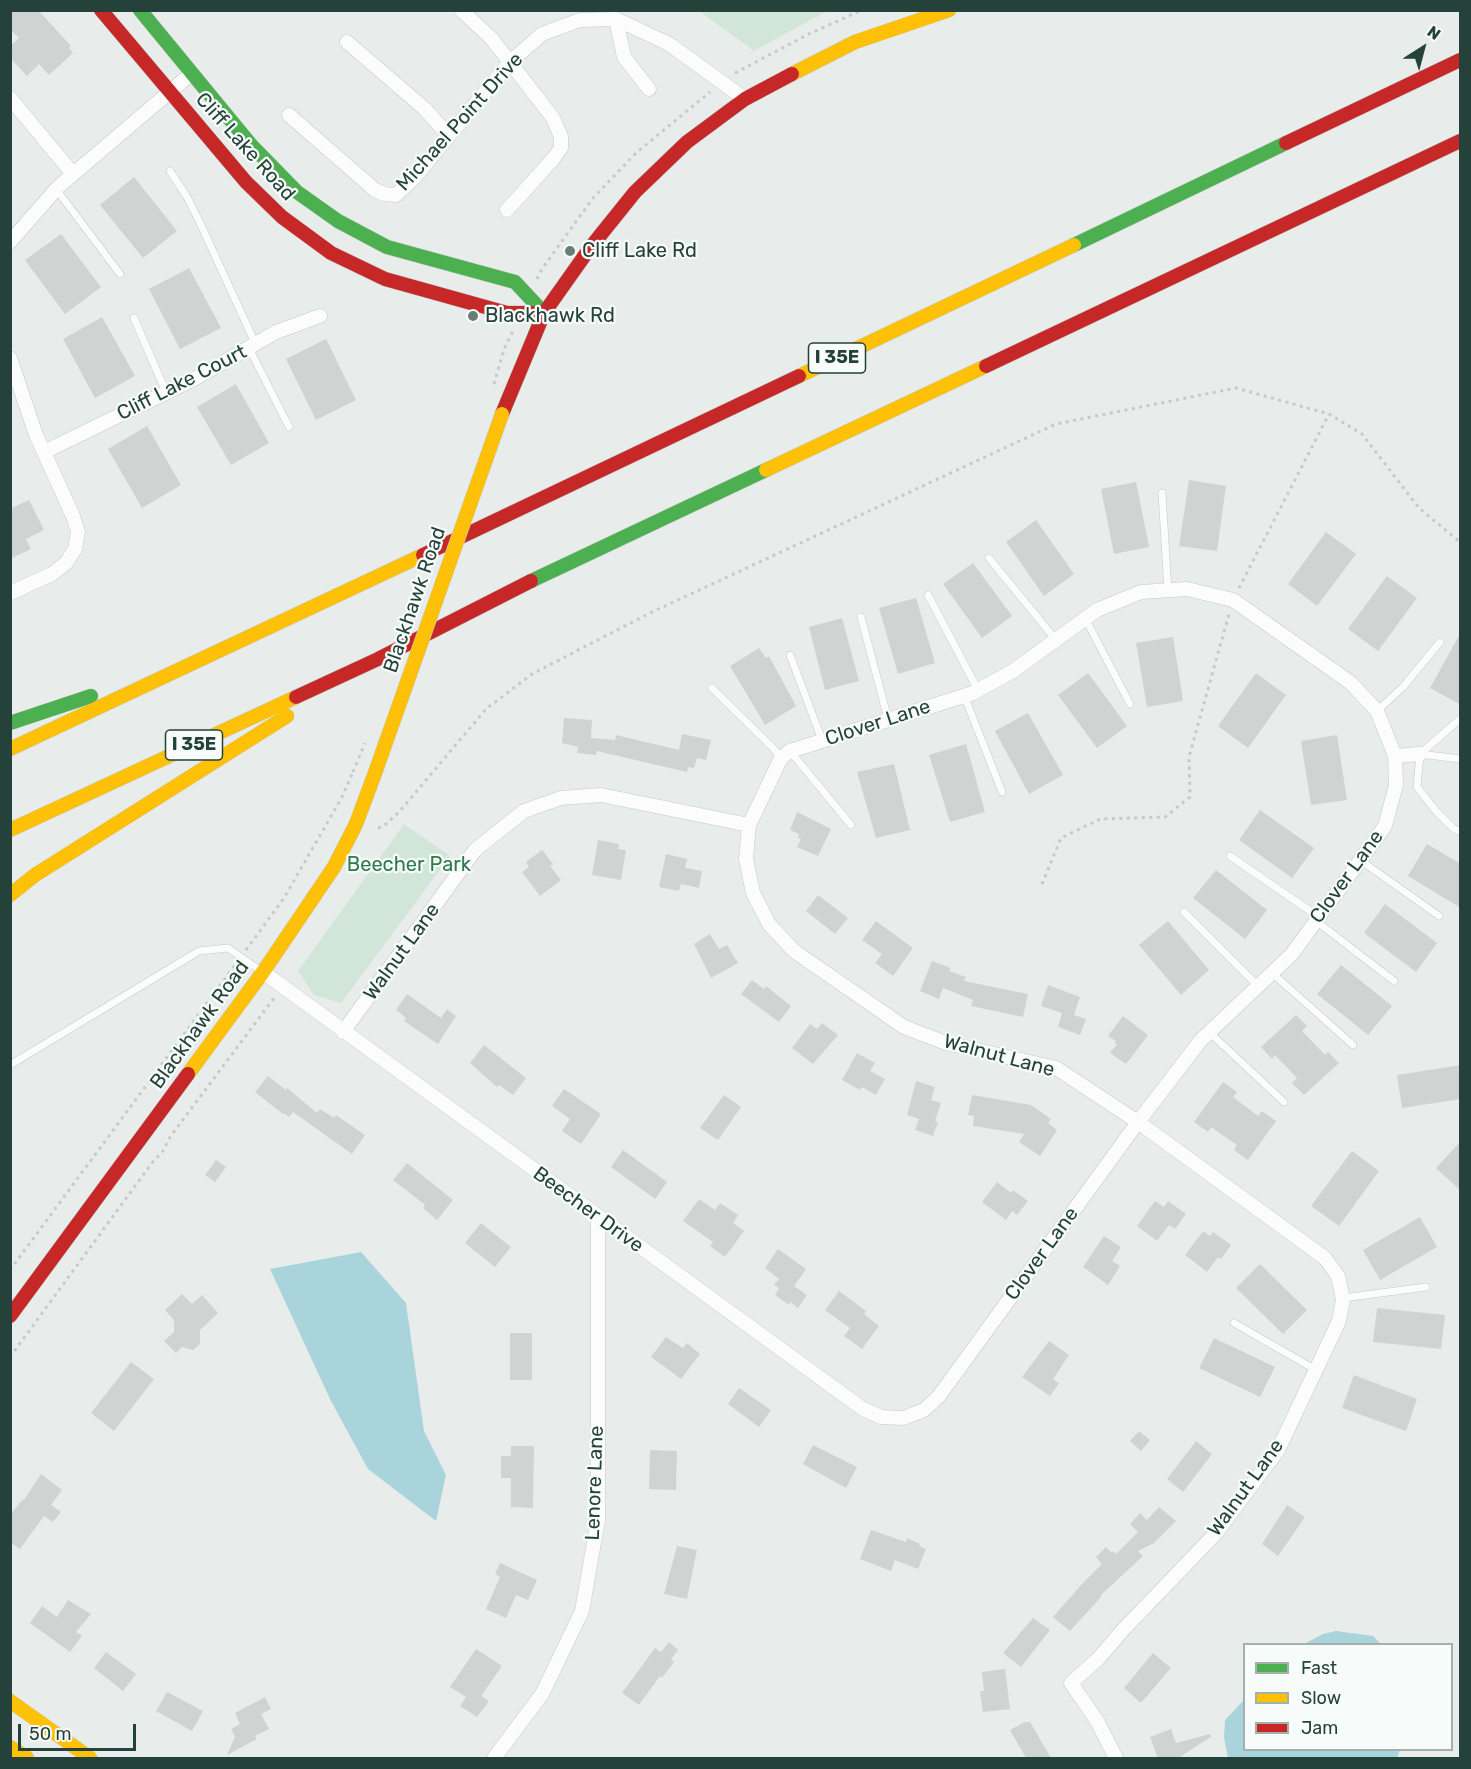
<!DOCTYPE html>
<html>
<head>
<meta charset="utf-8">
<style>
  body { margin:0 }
  #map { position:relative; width:1471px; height:1769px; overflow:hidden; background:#e8edeb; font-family:Rubik,sans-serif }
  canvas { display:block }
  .frame { position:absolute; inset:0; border:12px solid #24423a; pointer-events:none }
  .legend { position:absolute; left:1243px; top:1643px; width:210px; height:108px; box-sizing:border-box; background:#f7fbf9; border:2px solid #a3b1ad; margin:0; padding:8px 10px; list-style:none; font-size:18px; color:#24423a }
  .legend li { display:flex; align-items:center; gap:12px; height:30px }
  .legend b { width:30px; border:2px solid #a3b1ad }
  .north { position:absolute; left:1393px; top:18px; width:60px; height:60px; -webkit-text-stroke:4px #f7fbf9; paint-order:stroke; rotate:36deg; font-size:16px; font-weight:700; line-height:24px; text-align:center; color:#24423a }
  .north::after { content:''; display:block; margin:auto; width:21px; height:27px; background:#24423a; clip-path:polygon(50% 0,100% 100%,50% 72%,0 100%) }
  .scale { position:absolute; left:18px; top:1724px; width:118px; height:27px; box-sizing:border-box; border:3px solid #24423a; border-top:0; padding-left:8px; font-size:18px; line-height:21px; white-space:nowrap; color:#24423a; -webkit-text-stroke:4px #f7fbf9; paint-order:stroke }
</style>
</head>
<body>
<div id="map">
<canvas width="1471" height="1769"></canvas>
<div class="frame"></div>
<ul class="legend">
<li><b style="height:8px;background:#4caf50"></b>Fast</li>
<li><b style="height:8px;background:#ffc107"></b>Slow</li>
<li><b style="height:8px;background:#c62828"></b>Jam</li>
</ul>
<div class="north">N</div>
<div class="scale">50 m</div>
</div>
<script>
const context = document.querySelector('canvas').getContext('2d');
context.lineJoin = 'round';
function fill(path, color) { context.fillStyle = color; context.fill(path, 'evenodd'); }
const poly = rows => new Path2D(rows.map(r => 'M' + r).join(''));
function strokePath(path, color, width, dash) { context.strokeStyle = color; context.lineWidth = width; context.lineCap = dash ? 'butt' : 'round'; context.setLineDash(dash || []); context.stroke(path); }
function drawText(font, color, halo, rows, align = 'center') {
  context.font = font + ' Rubik,sans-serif'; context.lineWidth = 4.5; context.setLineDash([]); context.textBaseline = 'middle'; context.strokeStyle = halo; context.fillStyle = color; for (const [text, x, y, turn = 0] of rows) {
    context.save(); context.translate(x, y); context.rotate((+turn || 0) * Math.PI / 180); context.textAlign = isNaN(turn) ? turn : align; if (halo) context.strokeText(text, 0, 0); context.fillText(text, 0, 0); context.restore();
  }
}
fill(poly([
  [699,11,827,11,754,51],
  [404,824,450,856,341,1003,314,995,298,971]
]), '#d1e6d8');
fill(poly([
  [361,1252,406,1303,424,1431,446,1475,436,1521,368,1469,331,1401,270,1269],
  [1336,1631,1373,1636,1381,1644,1304,1644,1323,1634],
  [1244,1700,1244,1750,1400,1750,1397,1758,1228,1758,1224,1737,1225,1720]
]), '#a9d4db');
fill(poly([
  [10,10,38,10,71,46,69,48,73,53,49,75,39,64,27,76,10,58,10,46,19,38,10,29],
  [134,177,177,231,143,258,100,205],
  [61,234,101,287,65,314,25,260],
  [189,268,221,328,180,349,149,289],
  [102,317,135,376,95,398,63,339],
  [326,339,356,400,316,420,286,359],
  [236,384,269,443,231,465,197,407],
  [147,426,181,485,142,508,108,449],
  [1189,480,1226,486,1217,551,1179,546],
  [1136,482,1149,547,1114,554,1101,489],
  [29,500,44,530,26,539,31,549,10,559,10,509],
  [1036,520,1074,574,1044,596,1006,542],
  [1326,532,1356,554,1317,606,1288,584],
  [973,563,1012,616,982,638,943,584],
  [1387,576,1417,598,1378,651,1348,629],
  [916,598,935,663,898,674,879,608],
  [842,618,859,681,825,690,809,627],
  [1461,632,1461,705,1430,688],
  [1173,637,1183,701,1147,707,1136,643],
  [759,648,766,658,769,656,796,706,765,725,730,666],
  [1088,673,1127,726,1097,748,1058,695],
  [1256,673,1286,695,1248,748,1218,726],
  [1028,713,1063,775,1029,794,995,731],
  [564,718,592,720,591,738,615,740,616,735,679,750,682,734,711,740,706,760,697,758,694,768,688,767,687,772,597,751,596,755,577,753,578,747,562,743],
  [1337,735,1347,800,1311,805,1301,741],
  [966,744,985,812,950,822,929,755],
  [894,764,910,830,876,838,857,772],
  [1260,810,1314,848,1292,878,1239,840],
  [797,812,831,829,818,856,797,847,801,839,798,838,799,834,790,830],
  [598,840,619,844,618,849,626,850,621,880,592,875],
  [1427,844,1461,864,1461,908,1408,876],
  [542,850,553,864,550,866,561,880,540,896,522,872,529,867,526,862],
  [666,854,687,859,685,868,702,871,699,888,681,884,679,891,659,887],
  [1216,870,1267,910,1245,939,1193,898],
  [818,895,848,918,835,934,806,911],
  [1385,904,1437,943,1416,972,1364,933],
  [876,921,913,948,893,976,875,963,882,954,862,940],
  [1168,921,1209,970,1181,995,1139,945],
  [710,934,719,949,727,945,738,963,711,978,694,944],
  [932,961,951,968,949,971,966,977,964,981,1028,994,1023,1017,971,1006,973,1000,943,988,939,999,920,991],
  [1341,965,1392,1006,1368,1035,1317,994],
  [752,980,764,989,766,986,791,1006,779,1022,741,994],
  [1048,985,1080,997,1074,1015,1086,1019,1080,1035,1058,1027,1062,1013,1041,1006],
  [407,994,441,1018,447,1009,456,1016,438,1044,404,1021,406,1018,396,1010],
  [1296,1015,1307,1026,1302,1031,1325,1055,1328,1052,1339,1063,1304,1095,1292,1083,1297,1078,1275,1055,1272,1059,1261,1047],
  [1123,1016,1148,1035,1126,1064,1110,1053,1117,1044,1114,1043,1116,1041,1108,1036],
  [822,1023,838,1035,813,1064,792,1048,810,1024,817,1029],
  [484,1045,526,1078,513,1095,499,1085,497,1087,470,1063],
  [857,1053,875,1063,870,1071,885,1079,876,1095,862,1087,860,1090,842,1080],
  [1461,1065,1461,1099,1402,1108,1397,1075],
  [268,1076,286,1090,287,1088,317,1113,320,1109,334,1118,336,1115,365,1135,352,1154,293,1112,289,1117,284,1113,283,1114,255,1092],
  [916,1081,935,1087,931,1100,941,1103,935,1121,938,1122,933,1136,915,1130,919,1119,907,1115],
  [1223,1082,1237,1092,1233,1097,1258,1116,1262,1111,1276,1121,1248,1160,1234,1150,1237,1145,1211,1127,1208,1132,1194,1122],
  [564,1089,601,1114,581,1144,562,1131,570,1119,552,1106],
  [724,1095,741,1107,718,1140,700,1128],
  [972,1095,1031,1105,1051,1119,1048,1123,1057,1130,1040,1156,1019,1142,1024,1134,973,1126,974,1116,968,1115],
  [1461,1141,1461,1191,1436,1168],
  [623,1150,667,1182,655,1199,611,1167],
  [1352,1151,1379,1171,1339,1226,1311,1206],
  [216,1160,226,1167,215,1182,205,1175],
  [407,1163,453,1200,437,1220,423,1208,425,1205,393,1180],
  [997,1182,1011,1193,1013,1190,1028,1201,1017,1215,1012,1211,1006,1220,982,1202],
  [699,1199,715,1210,720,1203,738,1215,733,1223,744,1231,725,1257,710,1246,713,1242,683,1221],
  [1155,1201,1164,1207,1168,1201,1186,1214,1175,1229,1169,1225,1157,1241,1137,1226],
  [1420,1217,1437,1247,1380,1280,1363,1250],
  [481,1223,511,1247,495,1267,465,1243],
  [1203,1231,1210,1236,1213,1232,1231,1245,1221,1259,1218,1257,1207,1272,1185,1255],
  [1104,1236,1121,1247,1112,1261,1120,1266,1108,1285,1083,1267],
  [778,1249,806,1269,794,1286,807,1295,798,1308,790,1302,789,1305,775,1295,779,1288,774,1285,779,1279,765,1268],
  [1260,1264,1307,1310,1283,1334,1236,1288],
  [839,1291,866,1311,864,1314,879,1326,862,1349,844,1336,850,1328,825,1310],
  [182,1294,192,1304,202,1295,218,1313,200,1330,200,1344,193,1350,182,1347,176,1353,164,1341,174,1332,174,1320,165,1310],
  [1377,1308,1445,1315,1441,1349,1373,1342],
  [510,1333,532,1333,532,1380,510,1380],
  [666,1337,683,1348,687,1343,700,1354,681,1379,651,1357],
  [1214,1338,1275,1367,1260,1397,1199,1368],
  [1049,1341,1069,1355,1053,1379,1059,1383,1050,1396,1022,1377],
  [131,1362,154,1379,114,1431,91,1413],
  [1354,1375,1417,1399,1406,1431,1342,1408],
  [739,1388,771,1410,759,1427,728,1404],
  [1139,1431,1150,1440,1141,1451,1130,1441],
  [1196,1441,1212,1454,1183,1492,1167,1479],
  [813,1445,857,1467,846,1488,803,1464],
  [511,1446,534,1446,533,1508,511,1507,511,1478,501,1478,501,1456,511,1456],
  [650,1450,677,1451,676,1490,649,1489],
  [41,1474,62,1490,51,1505,61,1512,53,1522,44,1516,20,1549,10,1542,10,1515,23,1499,24,1500],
  [1287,1505,1305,1517,1278,1556,1262,1544],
  [1159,1507,1176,1521,1154,1543,1138,1551,1143,1556,1100,1596,1101,1597,1070,1631,1053,1617,1082,1584,1102,1564,1096,1557,1106,1547,1112,1553,1113,1551,1116,1554,1138,1532,1130,1524,1140,1513,1147,1520],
  [871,1530,906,1542,907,1538,920,1544,919,1546,926,1549,918,1569,895,1560,891,1571,860,1559],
  [677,1546,697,1550,687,1599,664,1594],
  [500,1563,537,1580,528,1600,516,1595,506,1618,486,1609,500,1577,495,1574],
  [68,1600,91,1614,76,1632,82,1636,70,1652,30,1623,42,1606,57,1617],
  [1033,1618,1050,1630,1021,1667,1003,1653],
  [669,1642,678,1650,671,1659,674,1662,662,1678,660,1676,639,1705,622,1693,655,1648,661,1652],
  [476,1649,502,1666,481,1696,489,1701,477,1717,460,1706,466,1697,450,1687],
  [106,1652,136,1674,123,1691,94,1668],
  [1153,1653,1171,1668,1141,1703,1124,1688],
  [1005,1669,1010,1709,983,1712,980,1691,984,1691,982,1672],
  [167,1692,203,1711,192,1731,156,1711],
  [265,1697,271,1709,261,1714,269,1729,255,1736,257,1739,227,1755,235,1737,231,1729,240,1724,235,1713],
  [1025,1722,1030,1722,1051,1758,1026,1758,1010,1730],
  [1171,1729,1176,1743,1210,1734,1211,1737,1178,1758,1158,1758,1150,1737]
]), '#cfd4d2');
const lane = poly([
  [170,171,187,197,201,225,255,343],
  [56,189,120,274],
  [134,318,166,392],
  [249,348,289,427],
  [1162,493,1168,591],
  [989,558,1056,640],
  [928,595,978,690],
  [861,617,888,719],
  [1085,618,1130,704],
  [790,655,822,740],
  [712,688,774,749,781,758],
  [964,695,1002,792],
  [1377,711,1403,687,1440,642],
  [1460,719,1420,754,1417,787,1436,811,1453,828,1460,832],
  [790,751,851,825],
  [1420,754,1460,759],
  [1230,856,1319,917],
  [1360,860,1439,916],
  [1184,912,1258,986],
  [1316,921,1394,981],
  [1272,973,1353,1045],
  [1209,1032,1284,1102],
  [10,1065,199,951,228,948,261,971],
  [1343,1298,1426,1287],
  [1234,1323,1316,1370]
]);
const street = poly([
  [461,10,492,39,553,118,561,137,561,148,553,159,507,210],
  [616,19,624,57,649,89],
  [347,42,425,109,449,136],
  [10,98,73,174],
  [289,115,375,190,384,194,396,195,414,178,510,62,542,34,580,20,616,19,669,44,745,99],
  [10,242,58,187,192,73],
  [10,358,36,435,73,516,78,532,75,549,66,563,52,574,10,593],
  [44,452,196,378,276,332,320,316],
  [1395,756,1420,754],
  [263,972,863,1409,881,1417,903,1418,924,1410,939,1396,1138,1122,1201,1040,1292,954,1385,826,1396,785,1395,756,1377,711,1351,683,1233,600,1187,589,1141,592,1097,610,1013,671,973,693,790,751,781,758,749,825,746,859,753,893,769,924,794,951,904,1027,946,1043,1056,1068,1138,1122,1325,1258,1338,1276,1343,1299,1339,1321,1278,1450,1216,1533,1122,1631,1098,1659,1071,1683,1097,1721,1116,1758],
  [343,1032,475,850,524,811,561,798,601,795,749,825],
  [494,1758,542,1694,582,1611,598,1520,598,1218]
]);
const fast = poly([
  [140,10,251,145,297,192,338,221,387,247,515,282,544,313],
  [1074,245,1286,143],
  [531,581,766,470],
  [10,723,91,696]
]);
const slow = poly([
  [792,74,855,42,949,10],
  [799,376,1074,245],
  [766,470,986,366],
  [10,749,423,555],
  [10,830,296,697],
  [10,895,35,875,287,716],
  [188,1074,263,972,334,867,356,824,375,773],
  [10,1701,90,1758],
  [10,1747,27,1758]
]);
const jam = poly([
  [101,10,246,182,282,217,331,253,385,279,507,313,544,313],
  [1286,143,1460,60],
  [986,366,1460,141],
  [502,414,544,313,590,248,635,192,687,142,745,99,792,74],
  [423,555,799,376],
  [296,697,378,659,531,581],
  [10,1316,188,1074]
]);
strokePath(lane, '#c5cac8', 8);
strokePath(street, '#c5cac8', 15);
strokePath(fast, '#c3cbc8', 15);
strokePath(slow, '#c3cbc8', 15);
strokePath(jam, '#c3cbc8', 15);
strokePath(poly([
  [735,73,809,34,862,10],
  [537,279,542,269,593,198,636,153,710,92],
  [494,384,504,349,514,329],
  [1239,588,1329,414],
  [378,828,384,826,400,811,486,709,532,674,650,613,1056,424,1236,388,1329,414,1362,434,1419,508,1460,542],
  [1042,884,1061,838,1100,819,1165,817,1190,797,1189,757,1229,614],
  [246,950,284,898,342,797,353,772],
  [10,1270,235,965],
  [10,1357,152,1163,163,1151,170,1137,274,998]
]), '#c3ccca', 3, [3, 4.5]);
strokePath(lane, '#fcfcfc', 7);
strokePath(street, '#fcfcfc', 14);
strokePath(fast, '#4caf50', 14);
strokePath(slow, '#ffc107', 14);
strokePath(jam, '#c62828', 14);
const slowBridge = poly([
  [375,773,502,414]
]);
strokePath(slowBridge, '#c3cbc8', 15, []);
strokePath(poly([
  [353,772,365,743]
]), '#c3ccca', 3, [3, 4.5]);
strokePath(slowBridge, '#ffc107', 14);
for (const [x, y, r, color] of [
  [570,251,6,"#697e78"],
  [473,316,6,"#697e78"]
]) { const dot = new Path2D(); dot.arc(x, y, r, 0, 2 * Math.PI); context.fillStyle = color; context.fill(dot); strokePath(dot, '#f7fbf9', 2); }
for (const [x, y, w] of [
  [837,358,57],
  [194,745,57]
]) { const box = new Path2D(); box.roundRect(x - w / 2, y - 15, w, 30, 4.5); context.fillStyle = '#f7fbf9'; context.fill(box); strokePath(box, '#24423a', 1.5); }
drawText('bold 18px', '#24423a', null, [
  ["I 35E",837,358],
  ["I 35E",194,745]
]);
drawText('20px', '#24423a', '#f7fbf9', [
  ["Michael Point Drive",460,122,-48],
  ["Cliff Lake Road",245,147,48],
  ["Cliff Lake Court",182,383,-27],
  ["Blackhawk Road",415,600,-71],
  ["Clover Lane",878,723,-18],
  ["Clover Lane",1347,877,-54],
  ["Walnut Lane",402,952,-54],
  ["Blackhawk Road",200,1025,-54],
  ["Walnut Lane",999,1056,15],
  ["Beecher Drive",588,1210,36],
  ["Clover Lane",1042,1254,-54],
  ["Lenore Lane",595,1483,-88],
  ["Walnut Lane",1246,1488,-54]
]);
drawText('20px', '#24423a', '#f7fbf9', [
  ["Cliff Lake Rd",582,251],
  ["Blackhawk Rd",485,316]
], 'left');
drawText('20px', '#2d7a4b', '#f7fbf9', [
  ["Beecher Park",409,865]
]);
</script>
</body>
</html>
